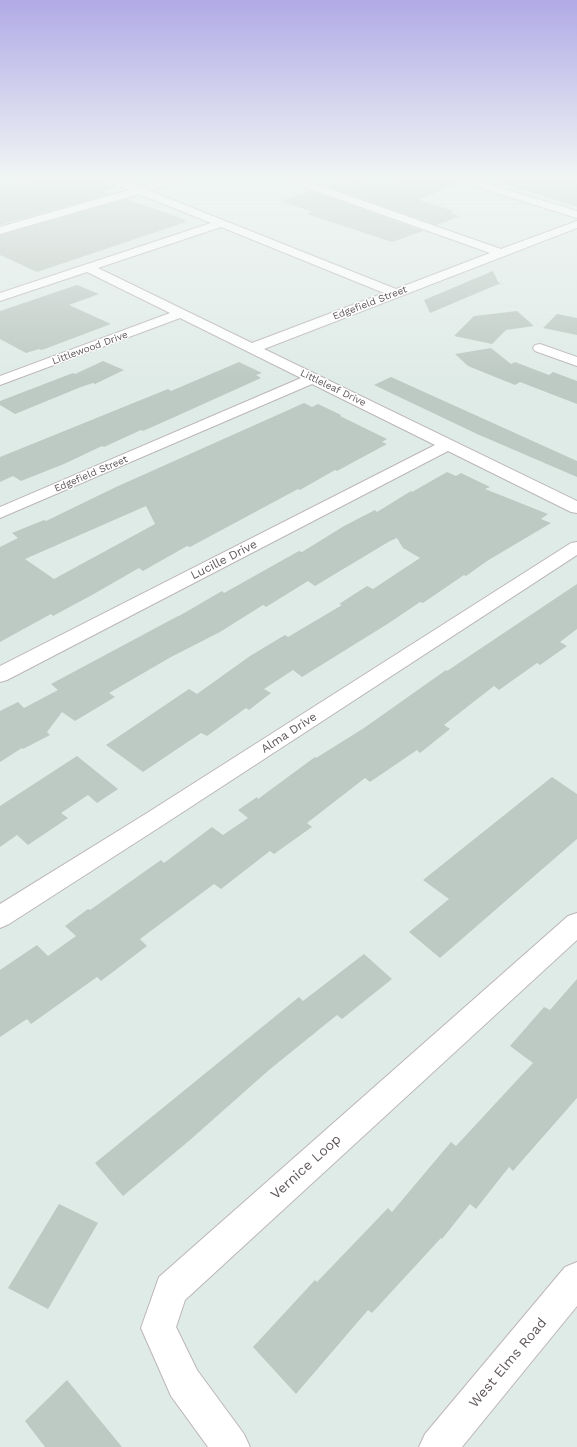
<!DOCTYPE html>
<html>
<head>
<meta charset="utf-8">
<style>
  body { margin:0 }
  canvas { display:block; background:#dfebe7 }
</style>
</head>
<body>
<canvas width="577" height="1447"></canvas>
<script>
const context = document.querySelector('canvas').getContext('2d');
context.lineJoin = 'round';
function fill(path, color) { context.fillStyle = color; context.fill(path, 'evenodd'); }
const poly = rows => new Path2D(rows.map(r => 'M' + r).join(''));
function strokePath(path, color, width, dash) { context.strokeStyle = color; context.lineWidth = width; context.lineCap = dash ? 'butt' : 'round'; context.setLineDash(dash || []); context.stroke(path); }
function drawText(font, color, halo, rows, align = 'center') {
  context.font = font + ' "Work Sans",sans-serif'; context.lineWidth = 3; context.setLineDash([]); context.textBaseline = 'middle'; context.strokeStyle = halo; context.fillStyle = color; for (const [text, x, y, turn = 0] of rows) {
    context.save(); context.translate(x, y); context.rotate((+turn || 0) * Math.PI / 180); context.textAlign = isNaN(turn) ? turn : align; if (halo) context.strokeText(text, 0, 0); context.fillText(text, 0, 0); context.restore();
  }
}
fill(poly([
  [36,177,100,177,101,180,118,187,104,191,111,194,0,225,0,187],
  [117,177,138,177,139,181,133,183],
  [354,177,378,186,404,177,449,177,451,180,459,183,418,200,454,211,450,213,460,216,437,225,326,186],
  [493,177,577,177,577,207,492,180],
  [312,191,423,231,392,242,307,214,312,212,281,201],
  [127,199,186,220,184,221,186,222,37,272,0,255,0,235],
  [493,271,498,282,501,283,430,313,424,300],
  [77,285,99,294,69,305,111,324,42,350,39,349,26,353,0,339,0,311],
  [517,311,534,326,506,330,492,344,454,336,474,316],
  [557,314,577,318,577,335,543,328],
  [491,348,511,364,515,362,549,375,553,372,577,381,577,404,520,382,515,385,468,366,455,354],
  [103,361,124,370,95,384,93,383,81,387,15,414,0,405,0,401,73,373,75,374],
  [239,362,262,373,256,375,261,378,179,415,143,431,141,430,104,447,102,446,64,464,21,481,13,476,0,482,0,457,168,389,171,391],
  [391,377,577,461,577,477,477,434,374,385],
  [304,403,312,407,318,404,341,415,340,416,387,439,382,442,387,444,337,471,335,470,300,490,298,489,190,547,187,546,143,571,139,568,92,595,53,616,51,614,0,642,0,547,18,538,12,533,44,520,46,521,116,487],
  [146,506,155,524,54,579,25,559],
  [447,472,456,476,461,473,490,487,485,489,548,514,541,519,551,523,487,561,466,576,464,575,423,603,420,602,389,623,302,677,293,670,264,689,271,693,249,710,246,708,207,736,201,733,143,772,106,745,189,689,197,694,250,656,285,635,288,637,342,605,339,604,367,586,373,589,420,558,403,548,397,538,390,541,315,586,308,581,266,607,263,605,220,632,171,657,109,693,115,697,75,721,62,712,47,732,50,735,23,749,22,748,0,762,0,711,18,702,24,708,58,690,51,684,178,616,179,616,222,591,224,593,299,551,302,552,344,526,375,510,377,512,411,491,412,492],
  [577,584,577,629,560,642,567,646,540,665,537,663,499,690,494,686,444,725,450,729,420,753,417,750,370,782,365,778,307,823,312,827,274,854,270,851,221,889,214,884,140,939,147,946,101,981,97,977,31,1024,27,1019,0,1037,0,970,37,945,48,956,76,936,65,926,88,909,90,910,161,860,164,863,212,827,223,835,248,818,238,810,257,797,258,799,315,757,316,758,364,728,446,670,447,671],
  [77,756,118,789,97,803,88,795,61,813,68,818,28,845,17,835,0,847,0,806],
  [552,777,577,794,577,839,440,958,409,932,449,899,423,880],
  [364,954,392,979,342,1019,337,1015,269,1070,190,1140,123,1196,95,1163,299,997,303,1001],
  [577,979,577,1098,513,1171,509,1167,476,1209,470,1204,442,1239,441,1238,372,1313,368,1310,296,1394,253,1347,315,1280,317,1282,388,1208,392,1212,451,1142,456,1146,533,1063,510,1046,544,1007,550,1010],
  [59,1204,98,1223,48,1309,8,1288],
  [67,1380,122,1447,45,1447,25,1421]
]), '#bdc9c3');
const street = poly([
  [101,177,114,177,140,187,175,177,190,177,189,179,150,191,396,289,490,253,282,179,281,177,295,177,501,249,577,221,577,228,264,349,577,501,577,513,571,512,448,451,7,680,0,682,0,666,435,445,312,384,0,518,0,507,301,378,180,318,0,385,0,376,170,313,87,272,0,301,0,293,211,223,139,194,0,234,0,227,129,190,102,179,101,177],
  [221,227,384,293,252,343,98,268,221,227],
  [450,177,464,177,577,211,577,218,451,179,450,177],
  [540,344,577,357,577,366,535,351,533,348,535,345,540,344],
  [577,542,577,555,163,825,9,924,0,928,0,904,147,813,571,543,577,542],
  [577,913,577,940,185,1300,176,1327,197,1370,244,1434,250,1447,208,1447,171,1396,141,1328,159,1277,568,916,577,913]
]);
const secondary = poly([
  [577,1262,577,1306,462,1447,419,1447,425,1434,565,1267,577,1262]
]);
strokePath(street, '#bcb5b9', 2);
strokePath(secondary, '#beb5ba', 2);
fill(street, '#fff');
fill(secondary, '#fff');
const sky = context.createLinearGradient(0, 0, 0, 379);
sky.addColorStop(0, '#b1aae6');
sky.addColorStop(0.47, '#f1f6f4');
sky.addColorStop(1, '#f1f6f400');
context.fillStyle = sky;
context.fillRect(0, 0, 577, 379);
drawText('10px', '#60585d', '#fff', [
  ["Edgefield Street",370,303,-21],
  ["Littlewood Drive",90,348,-20],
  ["Littleleaf Drive",333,388,26],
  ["Edgefield Street",91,474,-23]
]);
drawText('12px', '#60585d', '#fff', [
  ["Lucille Drive",224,560,-27],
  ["Alma Drive",289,733,-33]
]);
drawText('14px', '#60585d', '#fff', [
  ["Vernice Loop",306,1167,-42],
  ["West Elms Road",508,1363,-50]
]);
</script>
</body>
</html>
